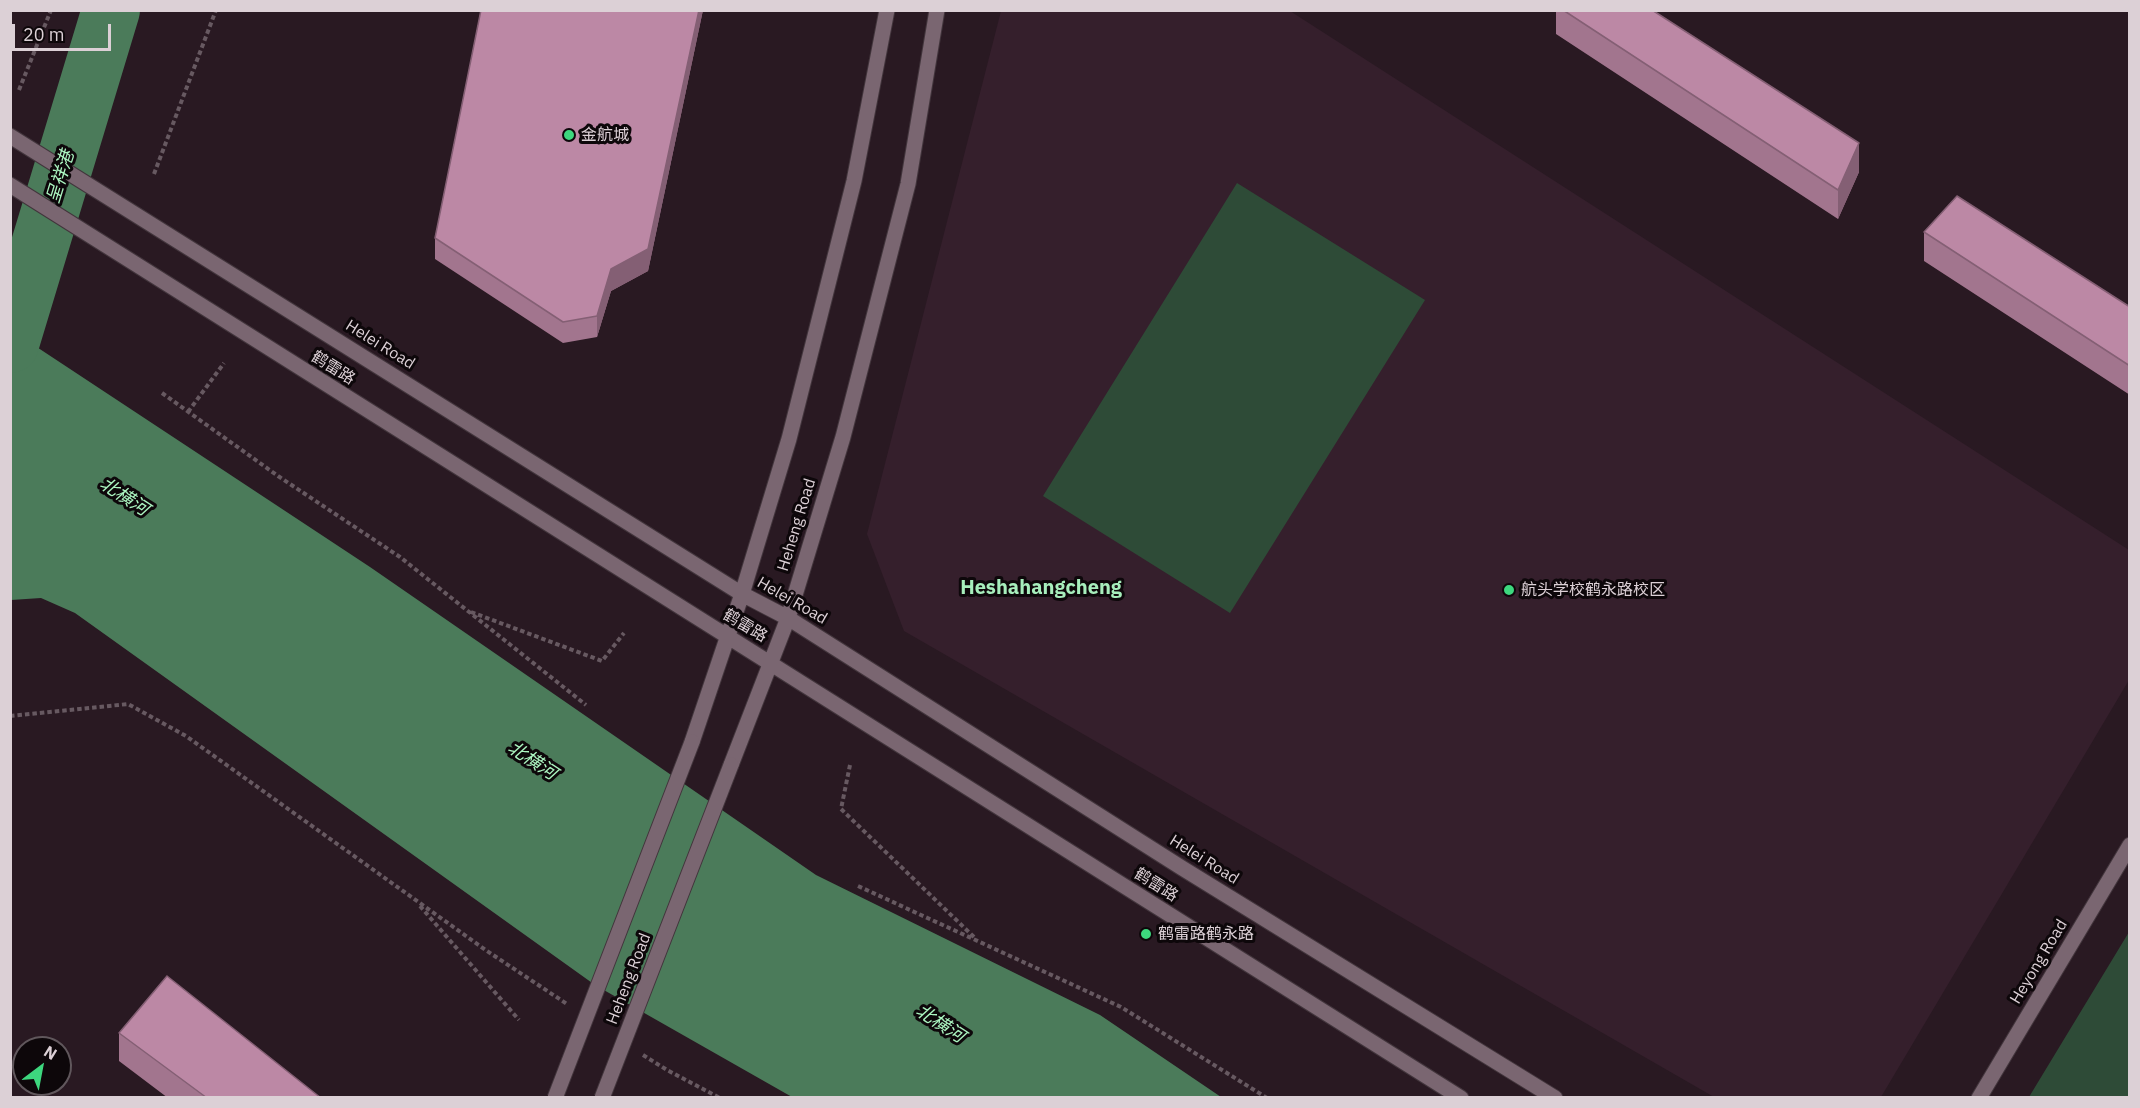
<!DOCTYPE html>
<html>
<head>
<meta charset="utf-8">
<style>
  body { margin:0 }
  #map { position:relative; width:2140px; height:1108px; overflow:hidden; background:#291922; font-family:"IBM Plex Sans",sans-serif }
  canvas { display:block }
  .frame { position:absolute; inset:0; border:12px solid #dcd0d6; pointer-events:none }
  .north { position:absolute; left:12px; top:1036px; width:60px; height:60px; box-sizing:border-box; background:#0d070a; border:2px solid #60575c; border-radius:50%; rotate:32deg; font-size:16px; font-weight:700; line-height:24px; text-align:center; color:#dcd0d6 }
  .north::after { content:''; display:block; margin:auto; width:21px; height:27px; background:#3dd77e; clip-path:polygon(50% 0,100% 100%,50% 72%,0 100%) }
  .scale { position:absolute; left:12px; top:24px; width:99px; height:27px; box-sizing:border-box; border:3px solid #dcd0d6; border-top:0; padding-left:8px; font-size:18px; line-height:21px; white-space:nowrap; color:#dcd0d6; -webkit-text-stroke:4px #0d070a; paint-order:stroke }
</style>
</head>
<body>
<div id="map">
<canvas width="2140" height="1108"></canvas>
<div class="frame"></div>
<div class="north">N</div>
<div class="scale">20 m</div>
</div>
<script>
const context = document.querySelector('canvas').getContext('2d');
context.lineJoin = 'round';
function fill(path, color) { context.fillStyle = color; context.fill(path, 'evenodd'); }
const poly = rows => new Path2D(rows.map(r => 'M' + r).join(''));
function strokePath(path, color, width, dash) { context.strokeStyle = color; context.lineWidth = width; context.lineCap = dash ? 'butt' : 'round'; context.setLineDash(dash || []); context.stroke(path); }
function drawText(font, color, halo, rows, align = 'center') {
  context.font = font + ' "IBM Plex Sans","Noto Sans SC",sans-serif'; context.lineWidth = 6; context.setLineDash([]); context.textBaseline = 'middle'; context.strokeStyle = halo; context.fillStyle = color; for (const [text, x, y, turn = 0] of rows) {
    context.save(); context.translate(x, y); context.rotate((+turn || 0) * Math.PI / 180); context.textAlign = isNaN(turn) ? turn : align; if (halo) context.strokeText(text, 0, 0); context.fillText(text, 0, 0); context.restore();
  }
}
fill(poly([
  [1001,11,1290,11,2129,550,2129,680,1881,1097,1714,1097,904,631,867,534]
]), '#351f2c');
fill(poly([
  [1237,183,1425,300,1230,613,1043,496],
  [2129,932,2129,1097,2029,1097]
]), '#2e4b37');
fill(poly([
  [11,330,370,567,816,875,1100,1015,1221,1097,792,1097,595,985,75,613,41,598,11,600]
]), '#4b7b5a');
strokePath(poly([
  [10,344,111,10]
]), '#4b7b5a', 58);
const minor = poly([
  [10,136,742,594,788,618,1182,868,1555,1098],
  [10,185,1461,1098],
  [692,742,742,594,789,439,854,181,887,10],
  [731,765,788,618,843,437,908,184,937,10],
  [1979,1098,2130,845]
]);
strokePath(minor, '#42353c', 17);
strokePath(poly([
  [19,90,51,10],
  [154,174,216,10],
  [162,393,278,476,400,557,586,705],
  [188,412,224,363],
  [471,612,602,661,624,633],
  [10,716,128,704,186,736,487,951,567,1004],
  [850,765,841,809,975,938],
  [858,886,1121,1007,1267,1098],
  [420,906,519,1020],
  [643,1055,667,1070,720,1098]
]), '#675961', 4, [4.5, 3]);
strokePath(minor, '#7a6671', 15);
const minorBridge = poly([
  [555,1098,692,742],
  [602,1098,731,765]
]);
strokePath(minorBridge, '#42353c', 17, []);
strokePath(minorBridge, '#7a6671', 15);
fill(poly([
  [481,10,703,10,648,271,611,291,597,337,563,343,435,259,435,238],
  [1556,10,1652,10,1859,172,1838,219,1556,34],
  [1924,232,2130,307,2130,395,1924,261],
  [119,1033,321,1098,168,1098,119,1061]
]), '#a2758e');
fill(poly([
  [699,10,703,10,648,271,611,291,597,337,597,316,611,269],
  [1859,143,1859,172,1838,219,1838,190]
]), '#845f74');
const building = poly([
  [481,10,699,10,648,249,611,269,597,316,563,322,435,238,481,10],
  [1563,10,1652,10,1859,143,1838,190,1563,10],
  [1957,196,2130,307,2130,366,1924,232,1957,196],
  [167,976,321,1098,207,1098,119,1033,167,976]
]);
fill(building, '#bc88a5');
strokePath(building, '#845f74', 1.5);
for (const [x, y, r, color] of [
  [569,135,6,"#3dd77e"],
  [1509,590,6,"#3dd77e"],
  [1146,934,6,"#3dd77e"]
]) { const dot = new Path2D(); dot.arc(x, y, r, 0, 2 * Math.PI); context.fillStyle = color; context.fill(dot); strokePath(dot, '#0d070a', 2); }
drawText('16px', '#dcd0d6', '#0d070a', [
  ["金航城",581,135],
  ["航头学校鹤永路校区",1521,590],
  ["鹤雷路鹤永路",1158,934]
], 'left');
drawText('16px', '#dcd0d6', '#0d070a', [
  ["Helei Road",380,345,32],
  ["鹤雷路",333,368,32],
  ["Heheng Road",797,525,-73],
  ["Helei Road",792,601,30],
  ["鹤雷路",745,626,31],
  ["Helei Road",1204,860,32],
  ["鹤雷路",1156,885,32],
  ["Heyong Road",2039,962,-59],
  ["Heheng Road",629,979,-69]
]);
drawText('italic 18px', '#acf6c1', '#0d070a', [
  ["呈祥港",61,177,-73],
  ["北横河",124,497,33],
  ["北横河",532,761,33],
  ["北横河",940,1024,33]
]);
drawText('bold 20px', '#a7eebc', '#0d070a', [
  ["Heshahangcheng",1041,588]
]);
</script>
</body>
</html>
